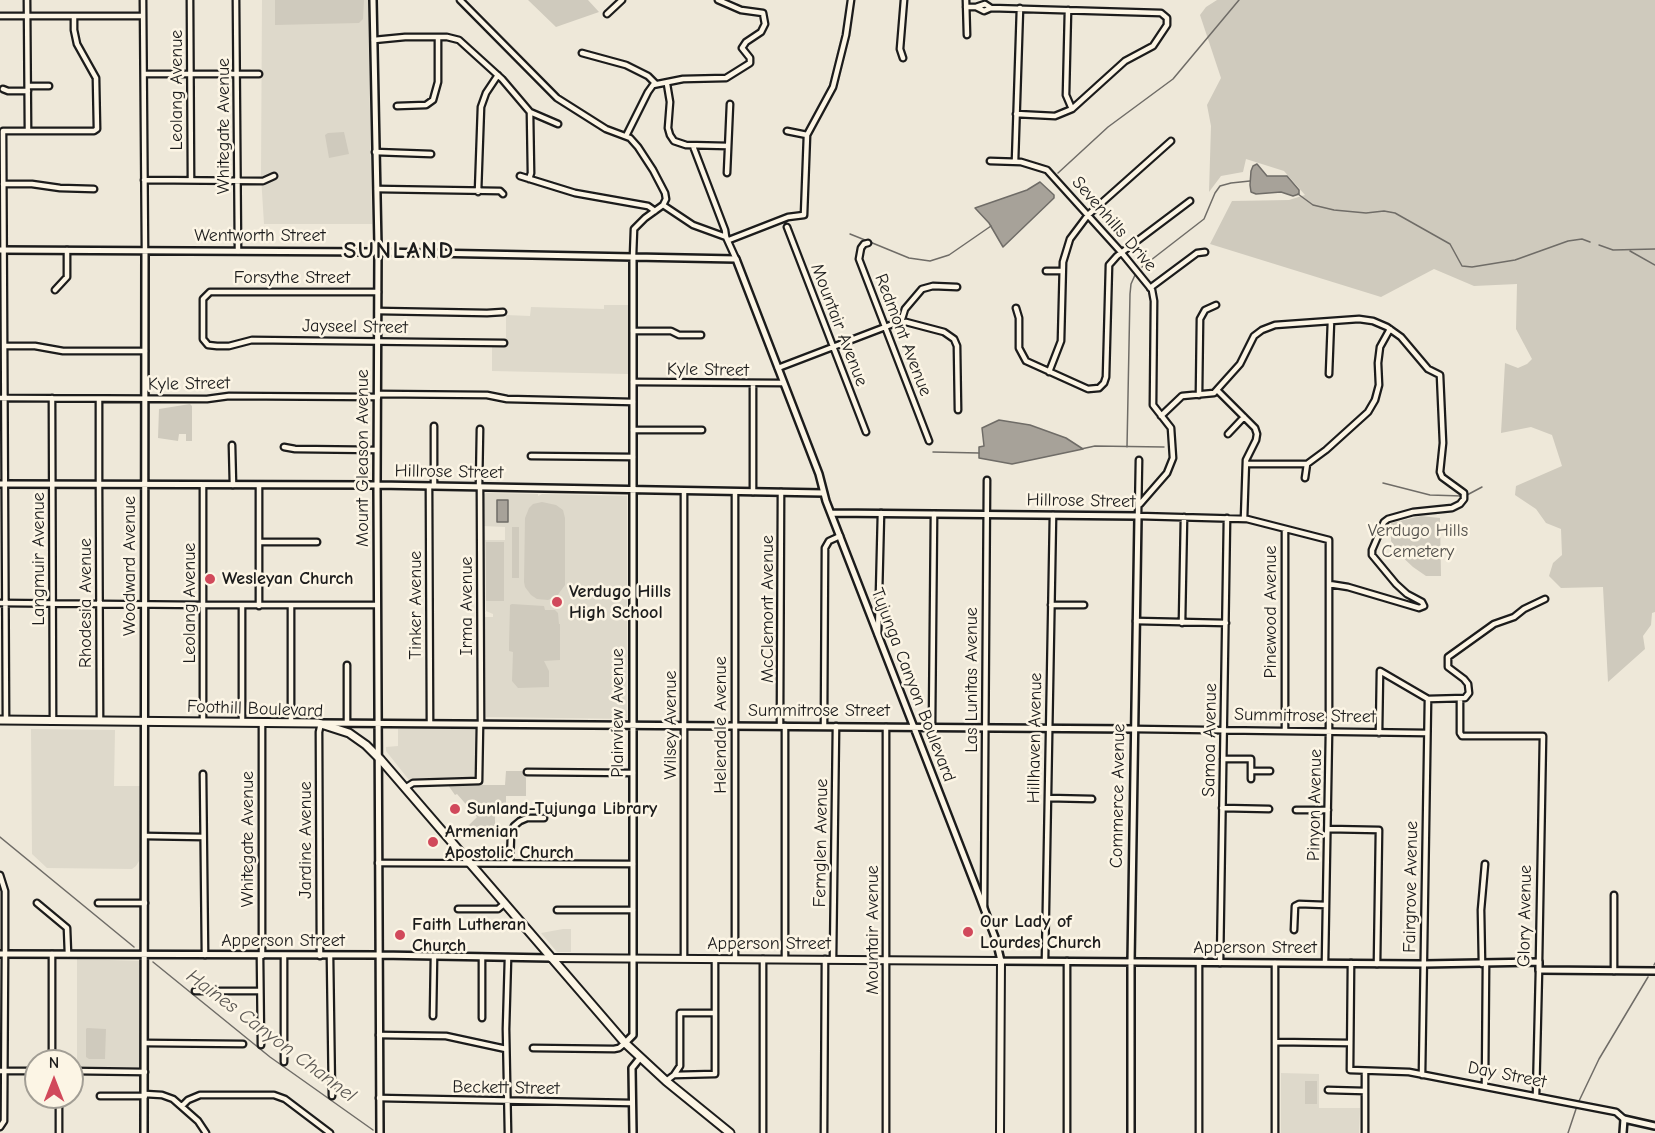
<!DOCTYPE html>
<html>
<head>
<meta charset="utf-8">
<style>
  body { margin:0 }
  #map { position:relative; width:1655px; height:1133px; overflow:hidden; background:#eee8d9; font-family:"Comic Neue",sans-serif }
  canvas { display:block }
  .north { position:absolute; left:24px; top:1049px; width:60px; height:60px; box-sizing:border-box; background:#fcf5e5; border:2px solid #a29e95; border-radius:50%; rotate:0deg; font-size:16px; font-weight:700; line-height:24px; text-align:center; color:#1c1c1c }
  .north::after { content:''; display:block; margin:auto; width:21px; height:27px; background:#d1495b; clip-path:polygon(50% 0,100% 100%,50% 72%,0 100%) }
</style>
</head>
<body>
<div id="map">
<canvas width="1655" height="1133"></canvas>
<div class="north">N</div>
</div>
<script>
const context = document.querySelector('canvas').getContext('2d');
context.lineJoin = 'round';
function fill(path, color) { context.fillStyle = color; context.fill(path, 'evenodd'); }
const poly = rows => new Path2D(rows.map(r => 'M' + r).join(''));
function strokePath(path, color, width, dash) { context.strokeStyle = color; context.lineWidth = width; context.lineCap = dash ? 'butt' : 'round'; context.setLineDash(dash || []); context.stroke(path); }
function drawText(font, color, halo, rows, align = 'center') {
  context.font = font + ' "Comic Neue",sans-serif'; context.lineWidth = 5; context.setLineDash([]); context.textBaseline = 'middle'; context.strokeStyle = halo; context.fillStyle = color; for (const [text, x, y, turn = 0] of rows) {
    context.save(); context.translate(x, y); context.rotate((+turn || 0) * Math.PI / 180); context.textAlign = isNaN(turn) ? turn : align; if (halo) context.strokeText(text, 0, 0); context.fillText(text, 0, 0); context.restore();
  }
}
fill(poly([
  [262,0,368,0,372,224,264,224,261,176],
  [604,305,629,305,628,374,492,371,492,346,506,346,506,315,530,316,531,307,604,309],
  [486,493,538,494,538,496,542,494,627,496,627,719,486,717,485,617,493,617,493,614,486,611,485,540,505,540,505,527,483,526,483,495],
  [31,729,115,730,114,786,140,786,139,861,136,866,132,869,47,868,32,854],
  [398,729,476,729,475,780,409,780,386,751,386,747,398,746],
  [563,929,571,929,571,952,557,952,541,933],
  [77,959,141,961,141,1064,139,1067,77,1067],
  [1281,1073,1319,1074,1319,1108,1360,1108,1359,1133,1281,1133]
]), '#ded9cb');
fill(poly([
  [275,0,364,0,363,19,359,23,275,25],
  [528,0,588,0,599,12,556,27],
  [1217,0,1655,0,1655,612,1652,613,1651,625,1643,636,1645,649,1608,682,1603,587,1561,588,1549,576,1553,563,1562,555,1561,529,1546,523,1536,509,1515,495,1516,486,1562,466,1552,435,1531,427,1501,433,1505,363,1518,368,1527,364,1532,359,1516,329,1517,284,1474,286,1434,269,1381,297,1210,244,1232,201,1289,200,1305,195,1284,171,1246,159,1243,172,1221,176,1209,192,1211,126,1207,105,1221,78,1200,15,1206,7],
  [344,132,349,154,329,158,325,135,328,133],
  [190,404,192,406,192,441,186,441,186,434,179,434,178,441,158,438,159,409],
  [542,502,556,505,563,510,565,518,565,585,557,596,548,600,537,599,531,595,525,587,524,582,525,518,529,508,533,504],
  [1421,516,1440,518,1441,576,1426,576,1413,567,1397,552,1391,541,1391,523],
  [512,527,519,527,519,578,512,578],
  [486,542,504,542,504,601,486,601],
  [512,604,544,606,545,610,555,610,558,613,559,624,560,624,560,660,544,661,549,671,549,687,518,688,512,681,513,652,509,651,509,644,510,605],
  [506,771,522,771,526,778,526,796,506,796,506,815,495,815,495,835,487,835,481,827,474,833,468,826,477,817,457,794,455,795,448,785,505,785],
  [87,1028,106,1029,105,1059,89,1059,86,1057,86,1029],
  [1305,1081,1317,1081,1317,1104,1305,1104]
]), '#cfcabd');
const water = poly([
  [1257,164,1267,176,1287,176,1299,190,1299,194,1293,196,1281,192,1256,194,1251,192,1250,185,1251,171,1253,166,1257,164],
  [1040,182,1054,195,1054,198,1003,247,989,223,975,208,1027,190,1040,182],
  [999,420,1030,425,1066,438,1083,449,1012,464,979,458,979,447,984,446,982,428,999,420],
  [497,500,508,500,508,522,497,522,497,500]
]);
fill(water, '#a7a299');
strokePath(water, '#6f6c67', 1.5);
strokePath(poly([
  [1058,173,1108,127,1173,79,1239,0],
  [1298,194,1313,205,1334,210,1366,213,1384,211,1395,213,1450,244,1462,266,1472,267,1515,260,1568,241,1582,239,1590,242],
  [850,234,865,240],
  [870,242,909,258,930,261,949,255,991,226],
  [1599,245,1613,250,1655,249],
  [1630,251,1655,265],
  [1142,267,1204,219,1215,193,1220,186,1231,183,1250,181],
  [1127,447,1130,294,1131,284,1135,275],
  [1081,449,1095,446,1164,447],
  [933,452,979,453],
  [1383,483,1430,495,1462,496],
  [1467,495,1482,487],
  [0,837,134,947],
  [153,962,270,1057,373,1130],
  [1654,965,1655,963],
  [1579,1101,1599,1059,1648,977],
  [1568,1133,1576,1109]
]), '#6f6c67', 1.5);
const minor = poly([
  [27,0,28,131],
  [143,0,145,251],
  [190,0,191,180],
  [236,0,238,251],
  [460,0,557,98,606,129,630,138,638,147,653,170,665,193,666,199,663,205,645,218,634,229,633,256],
  [966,0,967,35],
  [966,7,976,7,985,4,991,8,1161,13,1167,18,1167,25,1153,46,1125,61,1072,109,1055,116,1016,114],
  [976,7,984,11,991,8],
  [1068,10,1066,95,1072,109],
  [607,14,622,0],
  [0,16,143,16],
  [374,40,405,37,447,37,459,40,502,79,530,112,558,124],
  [582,53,626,65,648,76,656,84],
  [903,58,900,49,904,0],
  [144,74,259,74],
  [667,84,670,102,668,128,670,135,674,141,686,145,728,146],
  [28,86,49,86],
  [3,89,8,91,28,91],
  [397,106,426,105,433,100,438,82,438,37],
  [3,131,6,720],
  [3,131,94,131,97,129,96,78,77,44,74,30,74,16],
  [787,131,807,135],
  [626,136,648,92,653,85,683,79,726,78,750,63,750,58,742,48,746,42,761,32,765,24,763,13,741,10,718,0],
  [693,146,725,230,726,237,736,259],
  [375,152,431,154],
  [990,161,1021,162,1047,170,1121,252,1152,290,1154,301,1153,405,1171,428,1173,458,1167,473,1140,504],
  [1015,162,1020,8],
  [727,173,730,104],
  [520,176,575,193,648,206,655,211],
  [529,179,531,173,530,112],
  [144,180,263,181,274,176],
  [3,184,32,184,60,188,94,189],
  [377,189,500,191,503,194],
  [478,192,481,107,486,93,498,75],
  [663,205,693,225,726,237],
  [787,227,866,432],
  [729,240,788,217,804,215,807,135,833,87,846,35,851,0],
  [868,243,864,244,861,248,859,259,929,441],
  [1046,271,1062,271],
  [1150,288,1197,253,1205,252],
  [55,290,67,277,67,250],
  [378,292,210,292,203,299,203,339,208,345,217,346,229,346,252,340,504,343],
  [1016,308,1019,318,1019,348,1026,361,1088,389,1099,388,1104,383,1106,377,1109,265,1117,256,1190,201],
  [378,311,487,313,503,312],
  [901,322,905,309,922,289,933,286,957,287],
  [633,331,671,331,679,335,701,335],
  [5,346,35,346,63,351,145,351],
  [778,368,893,324,906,322,944,332,954,339,957,346,958,410],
  [1049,372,1061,341,1063,262,1070,239,1088,215,1171,141],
  [1329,374,1331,321],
  [633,382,783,383],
  [1217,390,1255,428,1257,434,1256,440,1246,460,1244,519],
  [378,394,487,395,507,399,633,402],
  [1199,395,1200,319,1205,310,1216,305],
  [0,398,207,399,229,396,378,397],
  [52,398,53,721],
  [99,399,99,485],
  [1161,416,1182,396,1214,393,1240,364,1254,336,1262,330,1275,325,1359,319,1373,321,1387,327,1401,337,1428,369,1440,375,1443,443,1440,472,1442,477,1464,493,1464,499,1460,504,1452,508,1413,512,1388,519,1384,522,1372,550,1372,555,1396,584,1407,594,1422,602,1424,606,1419,608,1348,587,1329,584],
  [633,430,702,430],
  [1228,434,1244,417],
  [232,445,233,485],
  [284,447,295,449,377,450],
  [531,456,633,457],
  [1139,460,1138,516,1247,519,1329,540,1329,732,1325,963],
  [1246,464,1307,464],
  [1305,478,1307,464,1326,450,1368,412,1375,400,1379,385,1378,363,1380,347,1390,329],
  [99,485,100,721],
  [259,485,259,606],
  [429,486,430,723],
  [434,486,434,426],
  [479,487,480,429],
  [480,487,481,724],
  [684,492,684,958],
  [753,492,753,384],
  [1285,529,1285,731],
  [259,542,317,542],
  [0,603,203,605],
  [203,605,377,605],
  [1051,605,1084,605],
  [1136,621,1226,623],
  [1182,623,1184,517],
  [878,635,881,513],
  [347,665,347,721],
  [1460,699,1460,733,1462,736,1543,736,1539,962],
  [203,722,203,485],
  [242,722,242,606],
  [291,722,291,606],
  [780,726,781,492],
  [785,726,785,959],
  [824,726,825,548,829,541,840,536],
  [932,727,934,514],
  [1134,729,1427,733],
  [1379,733,1380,671,1428,699,1465,698,1469,693,1468,684,1464,679,1448,667,1448,657,1494,624,1514,617,1524,609,1545,599],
  [1223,759,1251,759,1251,779],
  [1251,771,1270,771],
  [527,772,633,773],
  [203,774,205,955],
  [405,788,413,783,479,781,480,724],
  [1048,798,1092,799],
  [1222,808,1269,809],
  [1296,810,1328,810],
  [1328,829,1379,830,1377,964],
  [145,836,203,837],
  [378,863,633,864],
  [510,863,511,835,514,826,520,821,527,818,544,818],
  [0,875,5,891,5,954,4,1121,0,1127],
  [37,903,67,928,68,954],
  [98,903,145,903],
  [984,907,987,480],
  [458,909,498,909,504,904],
  [557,910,633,910],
  [1294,930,1295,906,1299,904,1326,905],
  [260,956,261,1045],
  [262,956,262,722],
  [320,956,319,732,321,723],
  [330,956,332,1096],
  [482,957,482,1018],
  [735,959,735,492],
  [833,959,836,726],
  [1045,961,1053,515],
  [1199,963,1199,1133],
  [1220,963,1227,518],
  [1351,963,1350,1070,1409,1072,1616,1112,1624,1119],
  [1482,964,1481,910,1485,864],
  [1614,971,1614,895],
  [195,991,260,991],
  [433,1016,434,956],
  [379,1035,446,1036,506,1049],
  [1275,1042,1350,1043],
  [145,1043,243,1044],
  [533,1048,614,1049,619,1048,625,1043],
  [52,1061,52,954],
  [284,1062,284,956],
  [0,1071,36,1071],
  [72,1071,145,1072],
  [1365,1071,1365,1133],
  [674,1075,680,1066,680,1013,715,1013],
  [1422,1075,1428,699],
  [666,1081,674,1075,715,1074,715,959],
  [1485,1086,1486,964],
  [1328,1090,1365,1091],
  [145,1094,162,1095,173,1099,198,1121,206,1133],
  [100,1096,145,1096],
  [1536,1096,1539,970],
  [59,1097,59,1133],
  [379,1098,632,1103],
  [182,1106,188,1100,200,1095,274,1095,285,1099,330,1133],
  [508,1133,506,1029,508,958],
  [763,1133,763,959],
  [824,1133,825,959],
  [886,1133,886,727],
  [1067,1133,1067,961],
  [1275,1133,1275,963]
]);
const tertiary = poly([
  [373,0,378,246,377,485,380,1133],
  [0,250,378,252,736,259,819,474,826,501,979,895,996,940,1001,961,1423,964,1539,962,1539,970,1655,971],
  [0,484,377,485,824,493],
  [831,513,1138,516,1131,962,1131,1133],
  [320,723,1134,729],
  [0,954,379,955,551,958],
  [625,1043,633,1035,633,256],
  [144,1133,145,251],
  [633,1133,632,1068,640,1058],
  [1623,1133,1624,1119,1655,1126]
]);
const secondary = poly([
  [551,958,1001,961,1000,1133]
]);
const primary = poly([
  [0,720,318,723,349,733,366,745,381,760,625,1043,666,1081,730,1133]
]);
strokePath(minor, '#1c1c1c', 9);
strokePath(tertiary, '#1c1c1c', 10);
strokePath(secondary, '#1c1c1c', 10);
strokePath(primary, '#1c1c1c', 11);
strokePath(minor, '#fcf5e5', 4.5);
strokePath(tertiary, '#fcf5e5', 5);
strokePath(secondary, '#fcf5e5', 6);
strokePath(primary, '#fcf5e5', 7);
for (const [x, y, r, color] of [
  [210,579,6,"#d1495b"],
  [557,602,6,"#d1495b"],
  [455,809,6,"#d1495b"],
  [433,842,6,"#d1495b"],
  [968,932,6,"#d1495b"],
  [400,935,6,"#d1495b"]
]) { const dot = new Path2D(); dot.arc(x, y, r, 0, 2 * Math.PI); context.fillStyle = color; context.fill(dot); strokePath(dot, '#fcf5e5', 2); }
drawText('18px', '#1c1c1c', '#fcf5e5', [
  ["Leolang Avenue",177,90,-90],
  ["Whitegate Avenue",224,126,-90],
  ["Sevenhills Drive",1114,224,49],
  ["Wentworth Street",260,236],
  ["Forsythe Street",292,278],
  ["Mountair Avenue",839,325,69],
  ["Jayseel Street",355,327,1],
  ["Redmont Avenue",903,335,69],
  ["Kyle Street",708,370,1],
  ["Kyle Street",189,384,-1],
  ["Mount Gleason Avenue",363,458,-90],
  ["Hillrose Street",449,472,1],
  ["Hillrose Street",1081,501,1],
  ["Langmuir Avenue",39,559,-90],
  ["Woodward Avenue",130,566,-90],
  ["Rhodesia Avenue",86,603,-90],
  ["Leolang Avenue",190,603,-90],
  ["Tinker Avenue",416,605,-90],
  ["Irma Avenue",467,606,-90],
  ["McClemont Avenue",768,609,-90],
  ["Pinewood Avenue",1271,612,-90],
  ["Las Lunitas Avenue",972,680,-90],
  ["Tujunga Canyon Boulevard",913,685,69],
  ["Foothill Boulevard",255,709,2],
  ["Summitrose Street",819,711],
  ["Plainview Avenue",618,713,-90],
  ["Summitrose Street",1305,716,1],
  ["Wilsey Avenue",671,725,-90],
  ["Helendale Avenue",721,725,-90],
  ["Hillhaven Avenue",1035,738,-89],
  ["Samoa Avenue",1210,740,-89],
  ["Commerce Avenue",1118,796,-89],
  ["Pinyon Avenue",1315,805,-89],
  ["Whitegate Avenue",248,839,-90],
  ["Jardine Avenue",306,840,-90],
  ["Fernglen Avenue",821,843,-89],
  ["Fairgrove Avenue",1411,887,-89],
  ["Glory Avenue",1525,916,-89],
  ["Mountair Avenue",873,930,-90],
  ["Apperson Street",283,941],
  ["Apperson Street",769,944],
  ["Apperson Street",1255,948],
  ["Day Street",1507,1075,11],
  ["Beckett Street",506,1088,1]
]);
drawText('18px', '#52504c', '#fcf5e5', [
  ["Verdugo Hills",1418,531],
  ["Cemetery",1418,552]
]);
drawText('bold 18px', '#1c1c1c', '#fcf5e5', [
  ["Wesleyan Church",222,579],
  ["Verdugo Hills",569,592],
  ["High School",569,613],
  ["Sunland-Tujunga Library",467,809],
  ["Armenian",445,832],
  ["Apostolic Church",445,853],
  ["Our Lady of",980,922],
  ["Lourdes Church",980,943],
  ["Faith Lutheran",412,925],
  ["Church",412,946]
], 'left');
drawText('italic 20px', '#5b5854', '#fcf5e5', [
  ["Haines Canyon Channel",271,1036,37]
]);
context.letterSpacing = '1.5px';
drawText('bold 24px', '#1c1c1c', '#fcf5e5', [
  ["SUNLAND",399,251]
]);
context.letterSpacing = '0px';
</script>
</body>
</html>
